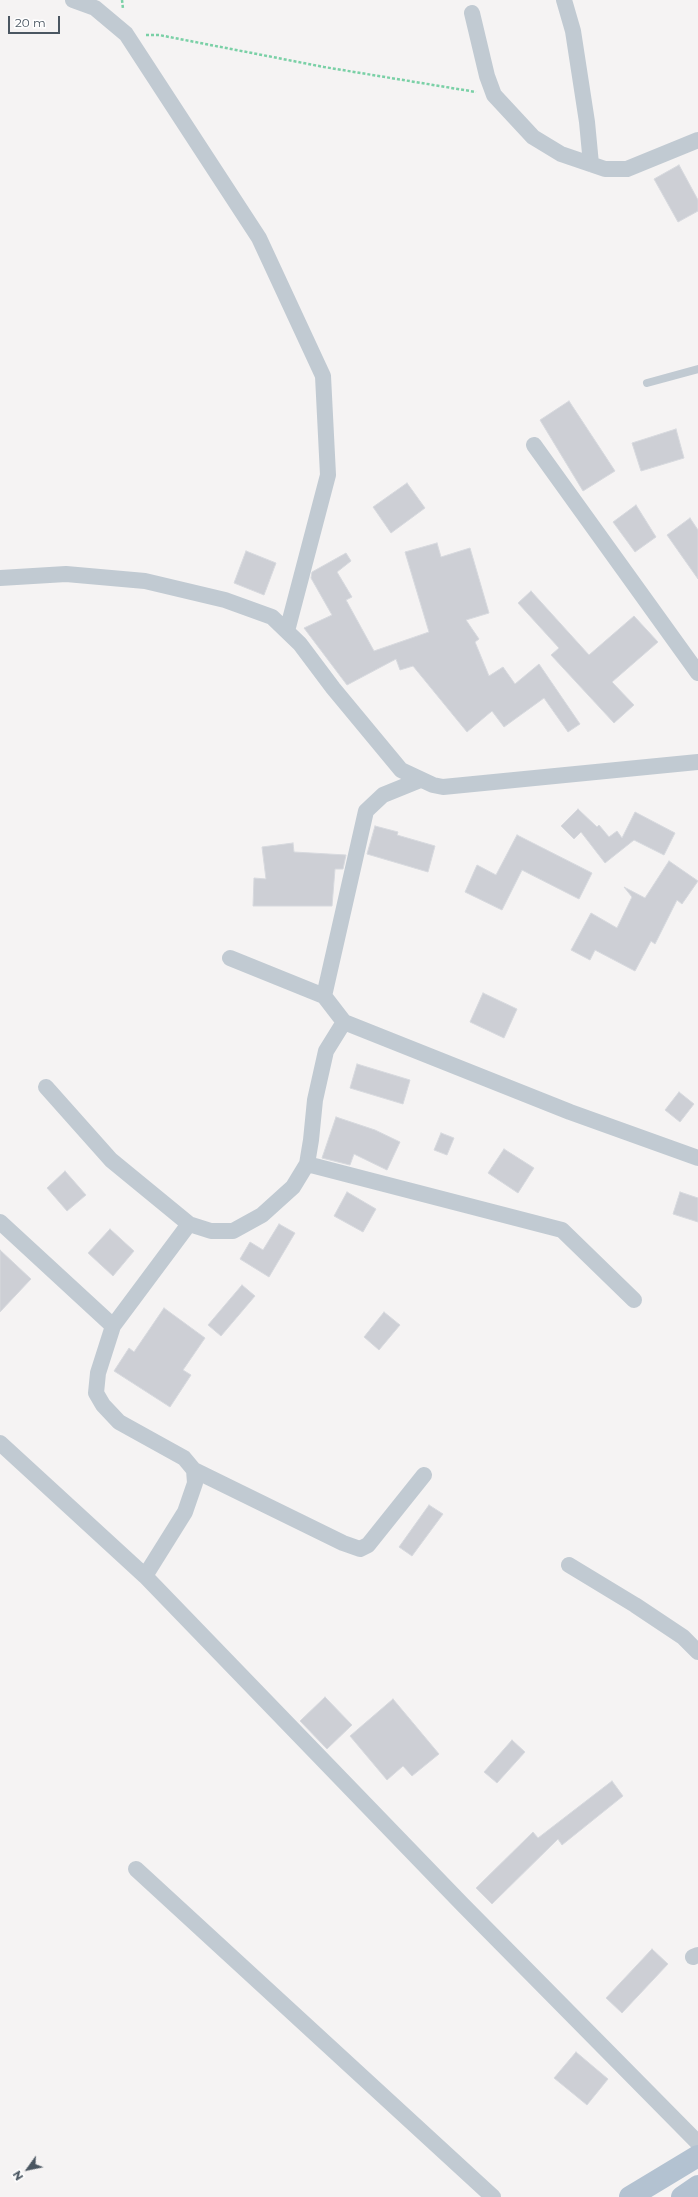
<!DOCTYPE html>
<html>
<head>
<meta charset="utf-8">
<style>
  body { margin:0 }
  #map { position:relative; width:698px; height:2197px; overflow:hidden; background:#f5f3f3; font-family:Montserrat,sans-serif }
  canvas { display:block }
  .north { position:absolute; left:8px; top:2149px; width:40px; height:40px; -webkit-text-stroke:3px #fff; paint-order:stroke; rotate:237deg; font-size:11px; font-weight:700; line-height:16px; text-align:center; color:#4a5661 }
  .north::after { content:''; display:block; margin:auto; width:14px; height:18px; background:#4a5661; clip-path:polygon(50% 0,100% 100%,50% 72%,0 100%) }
  .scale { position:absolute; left:8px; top:16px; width:52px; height:18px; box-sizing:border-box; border:2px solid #4a5661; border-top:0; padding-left:5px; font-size:12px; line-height:14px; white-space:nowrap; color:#4a5661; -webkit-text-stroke:3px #fff; paint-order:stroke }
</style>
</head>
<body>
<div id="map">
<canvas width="698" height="2197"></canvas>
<div class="north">N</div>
<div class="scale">20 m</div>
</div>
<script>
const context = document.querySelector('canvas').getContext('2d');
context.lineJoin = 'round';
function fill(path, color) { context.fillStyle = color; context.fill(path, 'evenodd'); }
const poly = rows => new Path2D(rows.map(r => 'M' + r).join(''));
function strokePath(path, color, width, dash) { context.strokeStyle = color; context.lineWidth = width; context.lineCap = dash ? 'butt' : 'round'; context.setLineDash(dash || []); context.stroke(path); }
const building = poly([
  [679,165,698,200,698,211,678,222,654,179,679,165],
  [569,401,615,471,583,491,540,420,569,401],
  [676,429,684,458,641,471,632,443,676,429],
  [407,483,425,508,391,533,373,507,407,483],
  [636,505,656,537,635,552,613,522,636,505],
  [690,518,698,530,698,579,667,535,690,518],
  [437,543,441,557,470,548,489,613,466,620,479,639,475,642,489,676,503,667,515,684,539,664,580,724,568,732,544,698,504,727,492,711,467,732,413,666,400,670,396,659,347,685,304,628,332,615,311,578,312,572,346,553,351,561,337,572,352,597,346,600,374,651,429,632,405,552,437,543],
  [246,551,276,563,264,595,234,583,246,551],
  [531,591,589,655,634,616,658,642,612,682,634,705,614,723,551,655,559,648,518,603,531,591],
  [578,809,597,827,599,825,609,837,617,831,622,838,635,812,675,833,664,855,634,840,605,863,581,832,574,839,561,826,578,809],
  [375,826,398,832,397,835,435,846,428,872,367,854,375,826],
  [517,835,592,873,579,899,522,870,502,910,465,892,477,865,496,875,517,835],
  [293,843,294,852,346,855,343,869,335,869,332,906,253,906,254,878,266,879,262,847,293,843],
  [669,861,698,881,682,904,677,900,655,944,651,941,635,971,595,950,590,960,571,950,591,913,617,928,632,897,624,887,645,898,669,861],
  [483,993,517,1009,504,1038,470,1022,483,993],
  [357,1064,410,1080,403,1104,350,1088,357,1064],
  [679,1092,694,1104,680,1122,665,1110,679,1092],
  [336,1117,375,1130,400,1142,387,1170,354,1154,350,1165,322,1158,336,1117],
  [441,1133,454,1138,447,1155,434,1150,441,1133],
  [504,1149,534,1168,518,1193,488,1173,504,1149],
  [65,1171,86,1195,67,1211,47,1188,65,1171],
  [347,1192,376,1209,363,1232,334,1216,347,1192],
  [680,1192,698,1198,698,1222,673,1214,680,1192],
  [279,1224,295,1233,269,1277,240,1259,250,1242,263,1250,279,1224],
  [110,1229,134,1251,113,1276,88,1253,110,1229],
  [0,1250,31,1279,0,1312,0,1250],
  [242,1285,255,1296,221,1336,208,1325,242,1285],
  [164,1308,205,1338,183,1370,191,1375,170,1407,114,1371,129,1348,134,1352,164,1308],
  [384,1312,400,1325,379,1350,364,1337,384,1312],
  [429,1505,443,1514,412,1556,399,1547,429,1505],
  [325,1697,352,1725,327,1749,300,1721,325,1697],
  [393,1699,439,1754,412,1776,403,1766,387,1780,350,1736,393,1699],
  [512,1740,525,1752,497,1783,484,1772,512,1740],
  [612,1781,623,1796,562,1845,558,1839,492,1904,476,1888,533,1832,538,1838,612,1781],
  [652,1949,668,1964,622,2013,606,1998,652,1949],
  [576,2052,608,2079,587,2105,554,2078,576,2052]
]);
fill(building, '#cdcfd5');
strokePath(building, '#d7d9de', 1);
strokePath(poly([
  [122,0,123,9],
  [146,35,159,35,324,67,476,92]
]), '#7ad0a6', 2.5, [3, 2]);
strokePath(poly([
  [647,383,698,369]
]), '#c1cad2', 8);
strokePath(poly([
  [73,0,95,8,126,34,259,238,323,376,328,475,287,631],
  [564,0,573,31,587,122,591,164],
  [472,13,487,76,494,95,533,137,561,154,605,169,627,169,698,140],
  [534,445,698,673],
  [0,578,66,574,145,581,225,600,272,617,300,644,333,688,401,770,433,785,443,787,698,762],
  [230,958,324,996,344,1022,570,1112,698,1158],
  [324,996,366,811,383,795,420,780],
  [46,1087,111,1160,189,1224,211,1231,233,1231,262,1215,293,1187,307,1164,311,1140,315,1100,326,1051,344,1022],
  [307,1164,562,1230,634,1300],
  [0,1222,113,1326],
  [0,1443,145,1576,462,1904,698,2143],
  [194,1470,343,1543,360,1549,368,1545,424,1475],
  [569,1565,635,1605,683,1637,698,1652],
  [145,1576,185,1512,195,1483,194,1470,184,1458,119,1422,103,1405,96,1393,98,1373,113,1326,189,1224],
  [136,1869,493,2197],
  [693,1957,698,1955]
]), '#c1cad2', 16);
strokePath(poly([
  [630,2197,698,2156],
  [682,2197,698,2186]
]), '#b3c2d1', 22);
</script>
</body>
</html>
